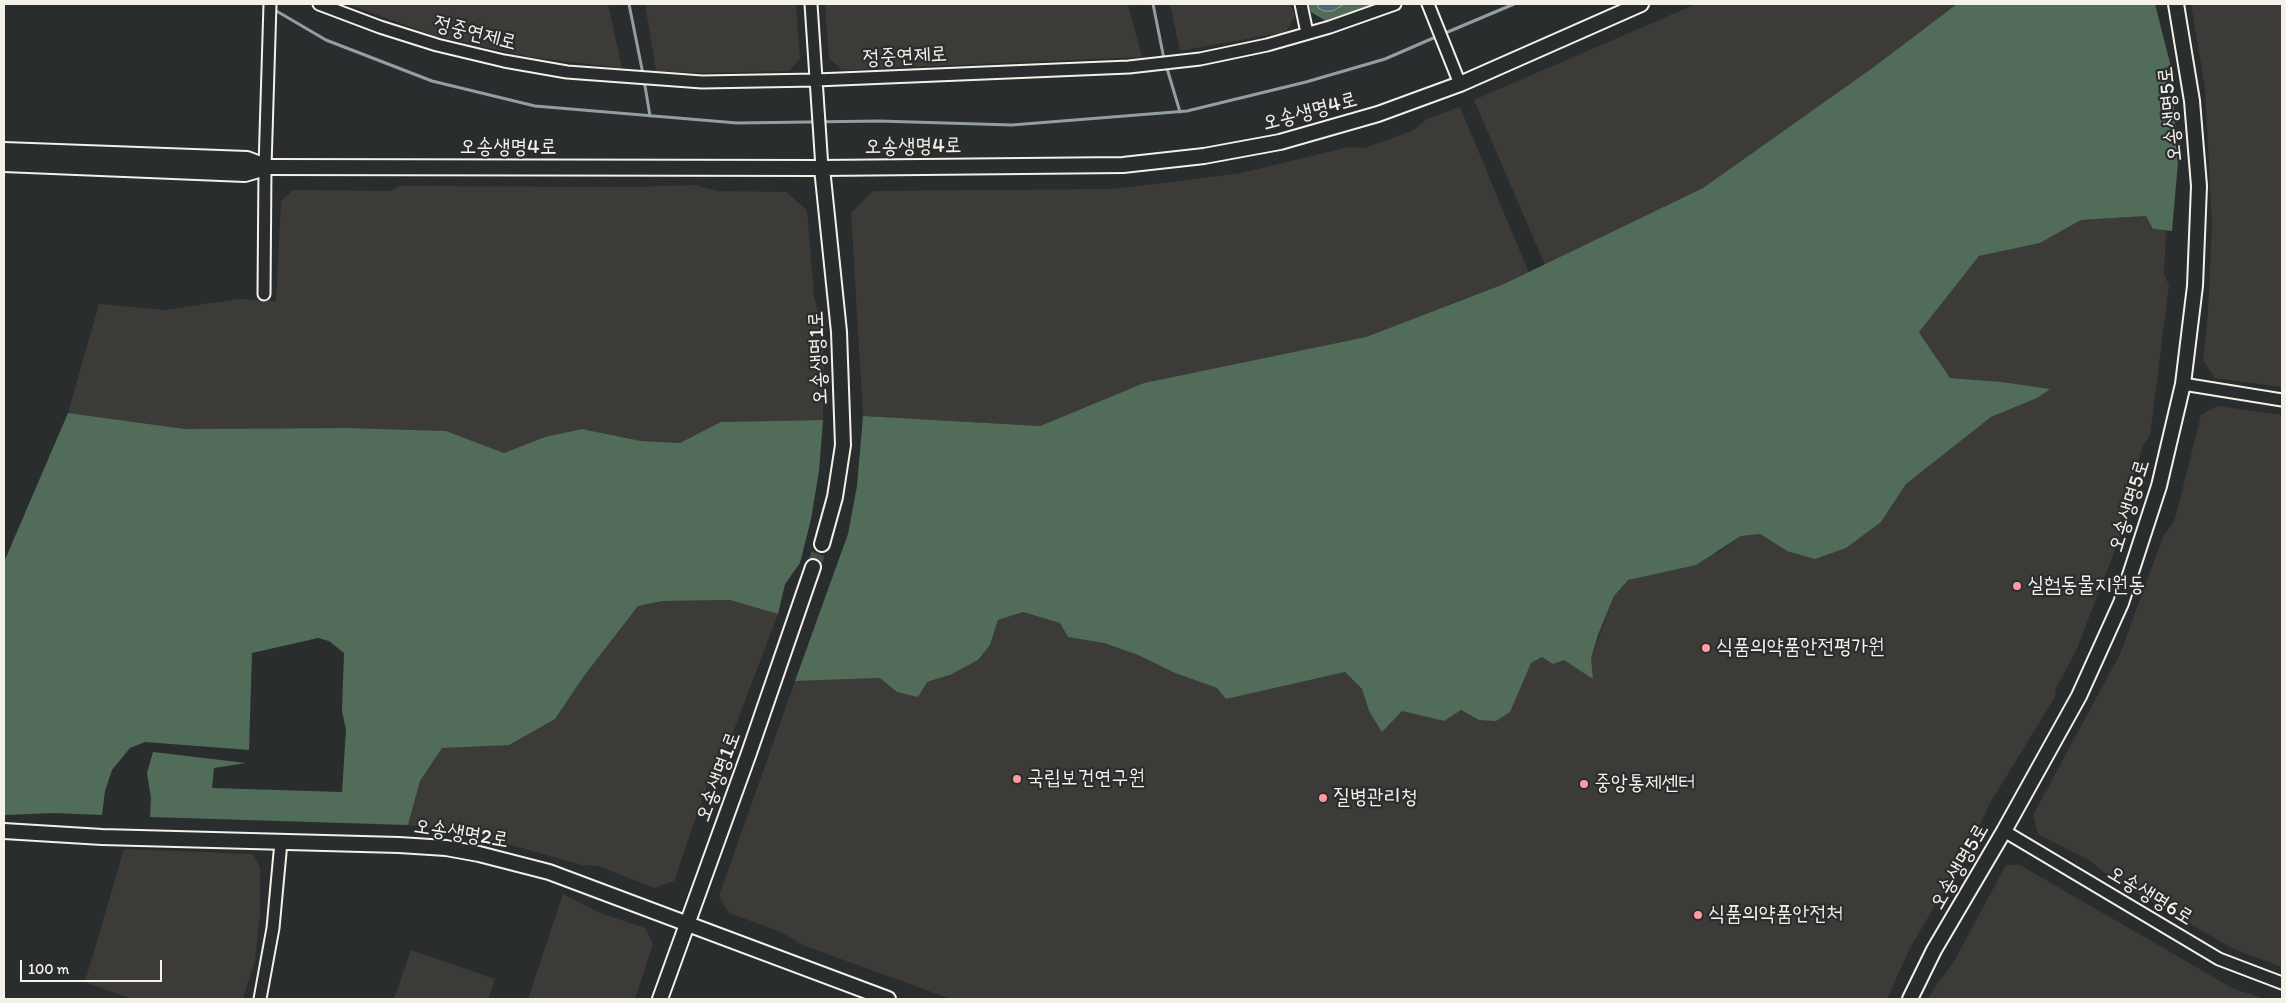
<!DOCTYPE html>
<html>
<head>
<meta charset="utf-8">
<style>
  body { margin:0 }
  #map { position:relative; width:2286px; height:1003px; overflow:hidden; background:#2a2d2e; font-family:Itim,sans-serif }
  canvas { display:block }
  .frame { position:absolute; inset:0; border:5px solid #f4f1e8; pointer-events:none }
  .scale { position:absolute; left:20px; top:960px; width:142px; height:22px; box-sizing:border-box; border:2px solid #f4f1e8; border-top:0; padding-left:6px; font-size:15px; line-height:18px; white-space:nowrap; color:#f4f1e8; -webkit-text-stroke:4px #2a2d2e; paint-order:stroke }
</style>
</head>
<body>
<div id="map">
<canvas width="2286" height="1003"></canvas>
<div class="frame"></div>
<div class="scale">100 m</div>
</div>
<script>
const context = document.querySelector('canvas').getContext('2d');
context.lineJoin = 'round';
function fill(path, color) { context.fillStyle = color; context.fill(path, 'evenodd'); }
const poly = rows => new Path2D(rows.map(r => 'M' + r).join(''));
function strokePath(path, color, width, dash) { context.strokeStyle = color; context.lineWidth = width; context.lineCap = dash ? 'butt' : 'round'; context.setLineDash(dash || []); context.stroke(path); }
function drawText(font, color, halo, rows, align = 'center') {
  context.font = font + ' Itim,"Poor Story",sans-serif'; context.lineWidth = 4.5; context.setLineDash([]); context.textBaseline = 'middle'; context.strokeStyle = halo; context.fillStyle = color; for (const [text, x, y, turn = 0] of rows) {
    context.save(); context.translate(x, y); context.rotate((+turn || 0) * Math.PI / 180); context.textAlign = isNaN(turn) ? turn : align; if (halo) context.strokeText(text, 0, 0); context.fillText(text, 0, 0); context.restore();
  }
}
fill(poly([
  [347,4,608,4,622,68,530,57,436,36],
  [645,4,796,4,800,59,789,71,707,73,656,71],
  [825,4,1128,4,1142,57,842,70,829,58],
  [1170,4,1290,4,1295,16,1286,32,1180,51],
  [1696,4,1957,4,1871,69,1703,188,1545,265,1474,100],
  [2191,4,2282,4,2282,387,2215,378,2203,360,2208,313,2212,224,2205,88],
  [1460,107,1529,273,1504,284,1366,337,1144,383,1040,426,863,416,851,213,873,191,1111,189,1181,181,1241,173,1349,147,1364,148,1412,131,1427,119],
  [695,185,717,191,786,192,807,210,814,296,821,324,824,361,823,420,725,422,680,443,641,441,582,429,545,437,504,453,446,431,347,428,185,429,68,413,99,304,165,310,238,299,276,301,281,201,293,190,390,191,399,186,632,187],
  [2147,216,2153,229,2166,231,2164,275,2169,285,2150,436,2143,445,2121,521,2122,532,2076,651,2056,688,2055,697,1990,803,1971,844,1910,948,1887,999,951,999,805,946,781,932,729,913,719,896,795,681,880,678,897,692,950,675,978,660,990,645,998,620,1023,612,1060,623,1068,637,1104,643,1138,655,1175,673,1217,688,1226,699,1345,672,1362,689,1369,711,1402,711,1444,721,1461,710,1479,720,1524,677,1531,663,1542,657,1564,659,1591,658,1614,596,1628,580,1721,551,1741,536,1760,534,1787,551,1881,522,1906,484,1991,417,2037,398,2049,389,2002,382,1950,378,1919,331,1979,256,2040,243,2081,220],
  [2217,406,2282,415,2282,967,2234,949,2112,879,2092,862,2038,834,2033,815,2120,654,2163,537,2175,519,2201,415],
  [730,600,778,614,718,772,707,785,674,881,654,888,598,866,582,865,478,836,408,825,420,781,442,748,459,746,555,719,584,676,638,606,662,601],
  [124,849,252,854,260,867,260,917,255,960,243,999,132,999,85,982],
  [2006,865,2020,865,2234,989,2266,999,1928,999,1935,987,1953,963],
  [563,894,600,913,645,928,653,944,635,999,528,999],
  [411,950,495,979,488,999,394,999]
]), '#3c3b38');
fill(poly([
  [1309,4,1318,4,1318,8,1333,11,1344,4,1373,4,1326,21,1311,12],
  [1957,4,2155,4,2171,67,2178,162,2172,231,2153,229,2146,216,2081,220,2040,243,1979,256,1919,332,1950,378,2002,382,2050,389,2037,398,1991,417,1906,484,1881,522,1846,548,1815,559,1787,551,1760,534,1741,536,1696,565,1628,580,1614,596,1598,635,1591,658,1593,679,1564,660,1553,664,1542,657,1531,663,1510,712,1496,721,1479,720,1461,710,1444,721,1402,711,1382,732,1369,711,1362,689,1345,672,1226,699,1217,688,1175,673,1138,655,1104,643,1068,637,1060,623,1023,612,998,620,990,645,978,660,950,675,927,682,918,697,897,692,880,678,795,681,848,534,857,486,863,416,1040,426,1144,383,1366,337,1504,284,1703,188,1871,69],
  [68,413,185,429,347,428,446,431,504,453,545,437,582,429,641,441,680,443,721,422,823,420,819,471,811,519,800,563,785,584,778,614,730,600,662,601,638,606,584,676,555,719,509,745,442,748,420,781,408,825,150,817,151,798,147,773,153,752,246,763,214,768,212,788,342,792,346,730,342,711,344,653,329,641,318,638,252,653,249,750,145,742,130,748,112,770,105,791,102,815,54,813,4,815,4,562]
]), '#526c5a');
const water = poly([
  [1318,4,1344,4,1333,11,1324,11,1318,8,1318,4]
]);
fill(water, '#4f6974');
strokePath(water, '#919fa2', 1);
strokePath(poly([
  [629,4,643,74],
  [1153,4,1164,59],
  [273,9,326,40,432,81,535,106,737,123,879,121,1012,125,1187,111,1306,82,1385,59,1438,36],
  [1443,34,1514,4],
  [1166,65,1180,112],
  [644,80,650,116]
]), '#919fa2', 3);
strokePath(poly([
  [813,567,822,544]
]), '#484a4a', 14, [14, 7]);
const minor = poly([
  [319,4,380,27,437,45,504,61,567,72,702,82,816,80,1129,67,1200,59,1267,45,1330,27,1395,4],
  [811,4,822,168],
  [1301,4,1307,33],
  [1428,4,1460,84],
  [264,294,265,167,270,4],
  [2183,384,2282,400],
  [2004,831,2219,959,2282,983],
  [260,999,273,928,281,842]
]);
const tertiary = poly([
  [265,167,822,168,1123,165,1204,156,1280,142,1378,114,1460,84,1641,4],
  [822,168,839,332,843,445,835,497,822,544],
  [4,831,102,837,399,845,446,848,479,854,549,872,888,999],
  [660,999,749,753,813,567],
  [1910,999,1934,950,2004,831,2079,696,2121,603,2159,486,2183,384,2195,286,2199,186,2192,101,2176,4]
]);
const secondary = poly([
  [4,151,247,160,265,167],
  [4,163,245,173,265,167]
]);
strokePath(minor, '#f4f1e8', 15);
strokePath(tertiary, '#f4f1e8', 18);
strokePath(secondary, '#f4f1e8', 20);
strokePath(minor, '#2a2d2e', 11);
strokePath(tertiary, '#2a2d2e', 14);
strokePath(secondary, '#2a2d2e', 16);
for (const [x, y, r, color] of [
  [2017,586,5,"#ff9aa2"],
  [1706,648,5,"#ff9aa2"],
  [1017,779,5,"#ff9aa2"],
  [1584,784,5,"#ff9aa2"],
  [1323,798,5,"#ff9aa2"],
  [1698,915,5,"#ff9aa2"]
]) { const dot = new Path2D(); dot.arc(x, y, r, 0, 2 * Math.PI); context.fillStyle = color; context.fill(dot); strokePath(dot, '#2a2d2e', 2); }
drawText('21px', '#f4f1e8', '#2a2d2e', [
  ["정중연제로",475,34,14],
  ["정중연제로",905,57,-3],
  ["오송생명4로",1310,112,-15],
  ["오송생명5로",2171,114,-96],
  ["오송생명4로",913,147,-1],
  ["오송생명4로",508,148],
  ["오송생명1로",819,358,-93],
  ["오송생명5로",2130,506,-73],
  ["오송생명1로",719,777,-70],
  ["오송생명2로",461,834,9],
  ["오송생명5로",1960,867,-60],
  ["오송생명6로",2150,896,31]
]);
drawText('21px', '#f4f1e8', '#2a2d2e', [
  ["실험동물지원동",2027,586],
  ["식품의약품안전평가원",1716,648],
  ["국립보건연구원",1027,779],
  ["중앙통제센터",1594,784],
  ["질병관리청",1333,798],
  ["식품의약품안전처",1708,915]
], 'left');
</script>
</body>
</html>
